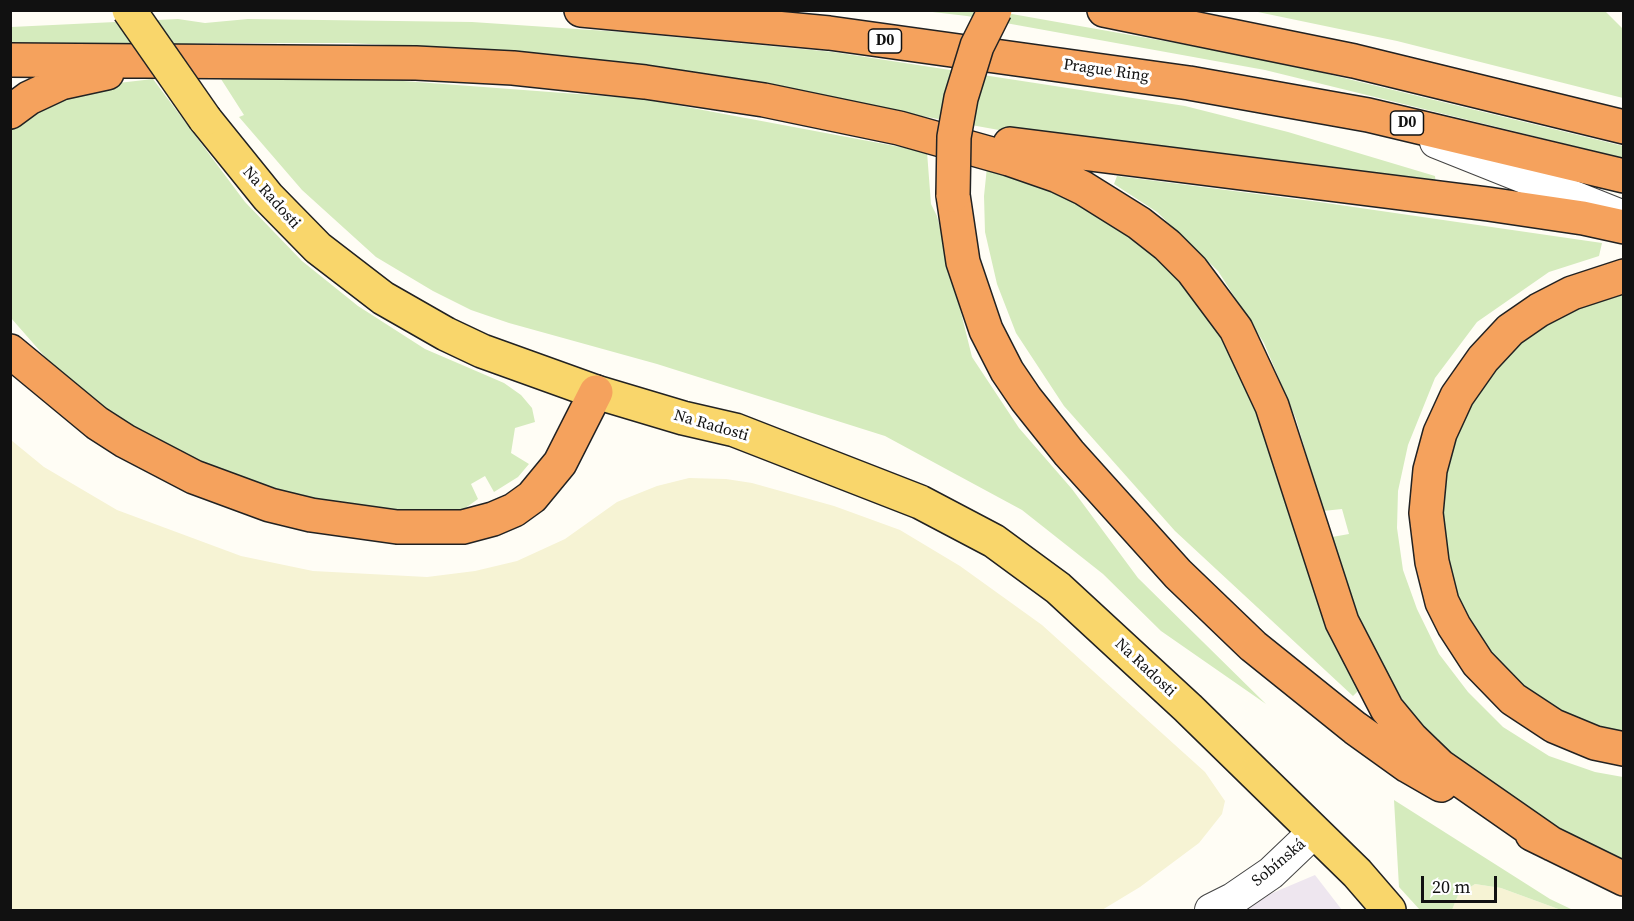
<!DOCTYPE html>
<html>
<head>
<meta charset="utf-8">
<style>
  body { margin:0 }
  #map { position:relative; width:1634px; height:921px; overflow:hidden; background:#fffdf5; font-family:"Source Serif 4",serif }
  canvas { display:block }
  .frame { position:absolute; inset:0; border:12px solid #111; pointer-events:none }
  .scale { position:absolute; left:1421px; top:876px; width:76px; height:27px; box-sizing:border-box; border:3px solid #111; border-top:0; padding-left:8px; font-size:18px; line-height:21px; white-space:nowrap; color:#111; -webkit-text-stroke:4px #fff; paint-order:stroke }
</style>
</head>
<body>
<div id="map">
<canvas width="1634" height="921"></canvas>
<div class="frame"></div>
<div class="scale">20 m</div>
</div>
<script>
const context = document.querySelector('canvas').getContext('2d');
context.lineJoin = 'round';
function fill(path, color) { context.fillStyle = color; context.fill(path, 'evenodd'); }
const poly = rows => new Path2D(rows.map(r => 'M' + r).join(''));
function strokePath(path, color, width, dash) { context.strokeStyle = color; context.lineWidth = width; context.lineCap = dash ? 'butt' : 'round'; context.setLineDash(dash || []); context.stroke(path); }
function drawText(font, color, halo, rows, align = 'center') {
  context.font = font + ' "Source Serif 4",serif'; context.lineWidth = 6; context.setLineDash([]); context.textBaseline = 'middle'; context.strokeStyle = halo; context.fillStyle = color; for (const [text, x, y, turn = 0] of rows) {
    context.save(); context.translate(x, y); context.rotate((+turn || 0) * Math.PI / 180); context.textAlign = isNaN(turn) ? turn : align; if (halo) context.strokeText(text, 0, 0); context.fillText(text, 0, 0); context.restore();
  }
}
fill(poly([
  [1315,875,1342,910,1236,910,1256,900]
]), '#eee6ef');
fill(poly([
  [11,440,44,467,117,510,241,556,313,571,427,577,475,571,517,561,565,539,617,502,657,486,689,478,726,479,752,483,834,506,900,530,960,566,1042,625,1205,772,1225,801,1222,814,1199,843,1140,887,1102,910,11,910],
  [1475,884,1501,888,1561,910,1452,910,1458,895]
]), '#f6f3d4');
fill(poly([
  [924,11,995,11,1266,59,1623,146,1623,158,1265,70,967,16],
  [1253,11,1605,11,1623,29,1623,98,1397,41],
  [178,19,205,23,248,19,472,22,622,32,833,52,1185,106,1288,132,1435,176,1436,185,1076,144,646,66,473,49,348,43,215,43,11,50,11,27],
  [363,78,644,99,927,152,931,204,937,216,972,357,1019,428,1072,489,1138,578,1266,704,1161,631,1103,574,1022,510,885,436,657,364,509,323,471,310,433,291,376,257,302,190,239,117,244,115,221,79],
  [153,79,245,202,302,261,358,306,425,349,504,383,521,395,532,408,535,422,515,428,511,453,529,464,518,477,494,492,485,476,471,484,478,499,464,509,433,513,329,505,228,473,161,445,107,410,54,367,11,318,10,132,31,113,67,92,101,85],
  [987,167,1045,186,1087,206,1140,239,1179,277,1213,320,1250,391,1360,689,1353,696,1175,531,1064,406,1016,333,997,284,985,232,984,196],
  [1117,176,1319,202,1602,243,1599,256,1549,272,1477,322,1435,378,1408,445,1398,491,1397,528,1403,570,1417,609,1439,654,1468,692,1503,727,1549,756,1595,772,1623,777,1623,862,1503,797,1464,768,1427,732,1402,699,1373,649,1350,596,1332,537,1349,534,1342,509,1323,511,1296,419,1264,343,1218,271,1157,212,1114,184],
  [1623,287,1623,736,1554,713,1502,672,1448,586,1436,502,1457,418,1499,356,1572,304],
  [1394,800,1550,899,1573,910,1561,910,1501,888,1475,884,1458,895,1452,910,1420,910,1399,887]
]), '#d5ebbd');
const minor = poly([
  [1436,142,1624,217],
  [1211,910,1233,899,1271,873,1314,832]
]);
const major = poly([
  [205,119,268,197,318,248,383,298,446,334,482,351,596,392,683,418,735,430,920,502,994,541,1058,588,1188,708,1357,873,1389,910]
]);
const highway = poly([
  [581,10,829,33,1189,83,1368,115,1624,176],
  [1104,10,1354,61,1624,127],
  [10,60,416,63,513,68,645,82,764,100,899,128,1009,159,1058,176,1083,188,1139,223,1167,245,1192,270,1236,329,1272,406,1342,622,1387,709,1411,738,1440,766,1552,844],
  [10,112,29,98,61,83,107,73],
  [1010,144,1488,204,1583,218,1624,227],
  [953,195,963,262,986,330,1007,371,1026,399,1069,453,1178,574,1253,646,1355,728,1408,766,1441,785],
  [1624,276,1572,293,1539,310,1510,330,1483,359,1457,396,1440,433,1430,470,1426,513,1432,562,1442,602,1454,626,1478,663,1513,699,1554,726,1595,743,1624,749],
  [10,351,97,423,125,441,194,477,270,505,311,515,397,527,463,527,493,519,514,510,532,497,560,463,596,392],
  [1532,834,1624,879]
]);
strokePath(minor, '#444', 34);
strokePath(major, '#222', 36);
strokePath(highway, '#222', 36);
strokePath(minor, '#fff', 32);
strokePath(major, '#f9d66b', 33);
strokePath(highway, '#f5a25d', 33);
const majorBridge = poly([
  [129,10,205,119]
]);
const highwayBridge = poly([
  [953,195,954,137,961,98,977,46,995,10]
]);
strokePath(majorBridge, '#222', 36, []);
strokePath(highwayBridge, '#222', 36, []);
strokePath(majorBridge, '#f9d66b', 33);
strokePath(highwayBridge, '#f5a25d', 33);
for (const [x, y, w] of [
  [885,41,33],
  [1407,123,33]
]) { const box = new Path2D(); box.roundRect(x - w / 2, y - 12, w, 24, 4.5); context.fillStyle = '#fff'; context.fill(box); strokePath(box, '#111', 1.5); }
drawText('bold 15px', '#111', null, [
  ["D0",885,41],
  ["D0",1407,123]
]);
drawText('16px', '#111', '#fff', [
  ["Prague Ring",1106,71,8],
  ["Na Radosti",271,198,48],
  ["Na Radosti",711,426,16],
  ["Na Radosti",1145,668,43],
  ["Sobínská",1279,863,-40]
]);
</script>
</body>
</html>
